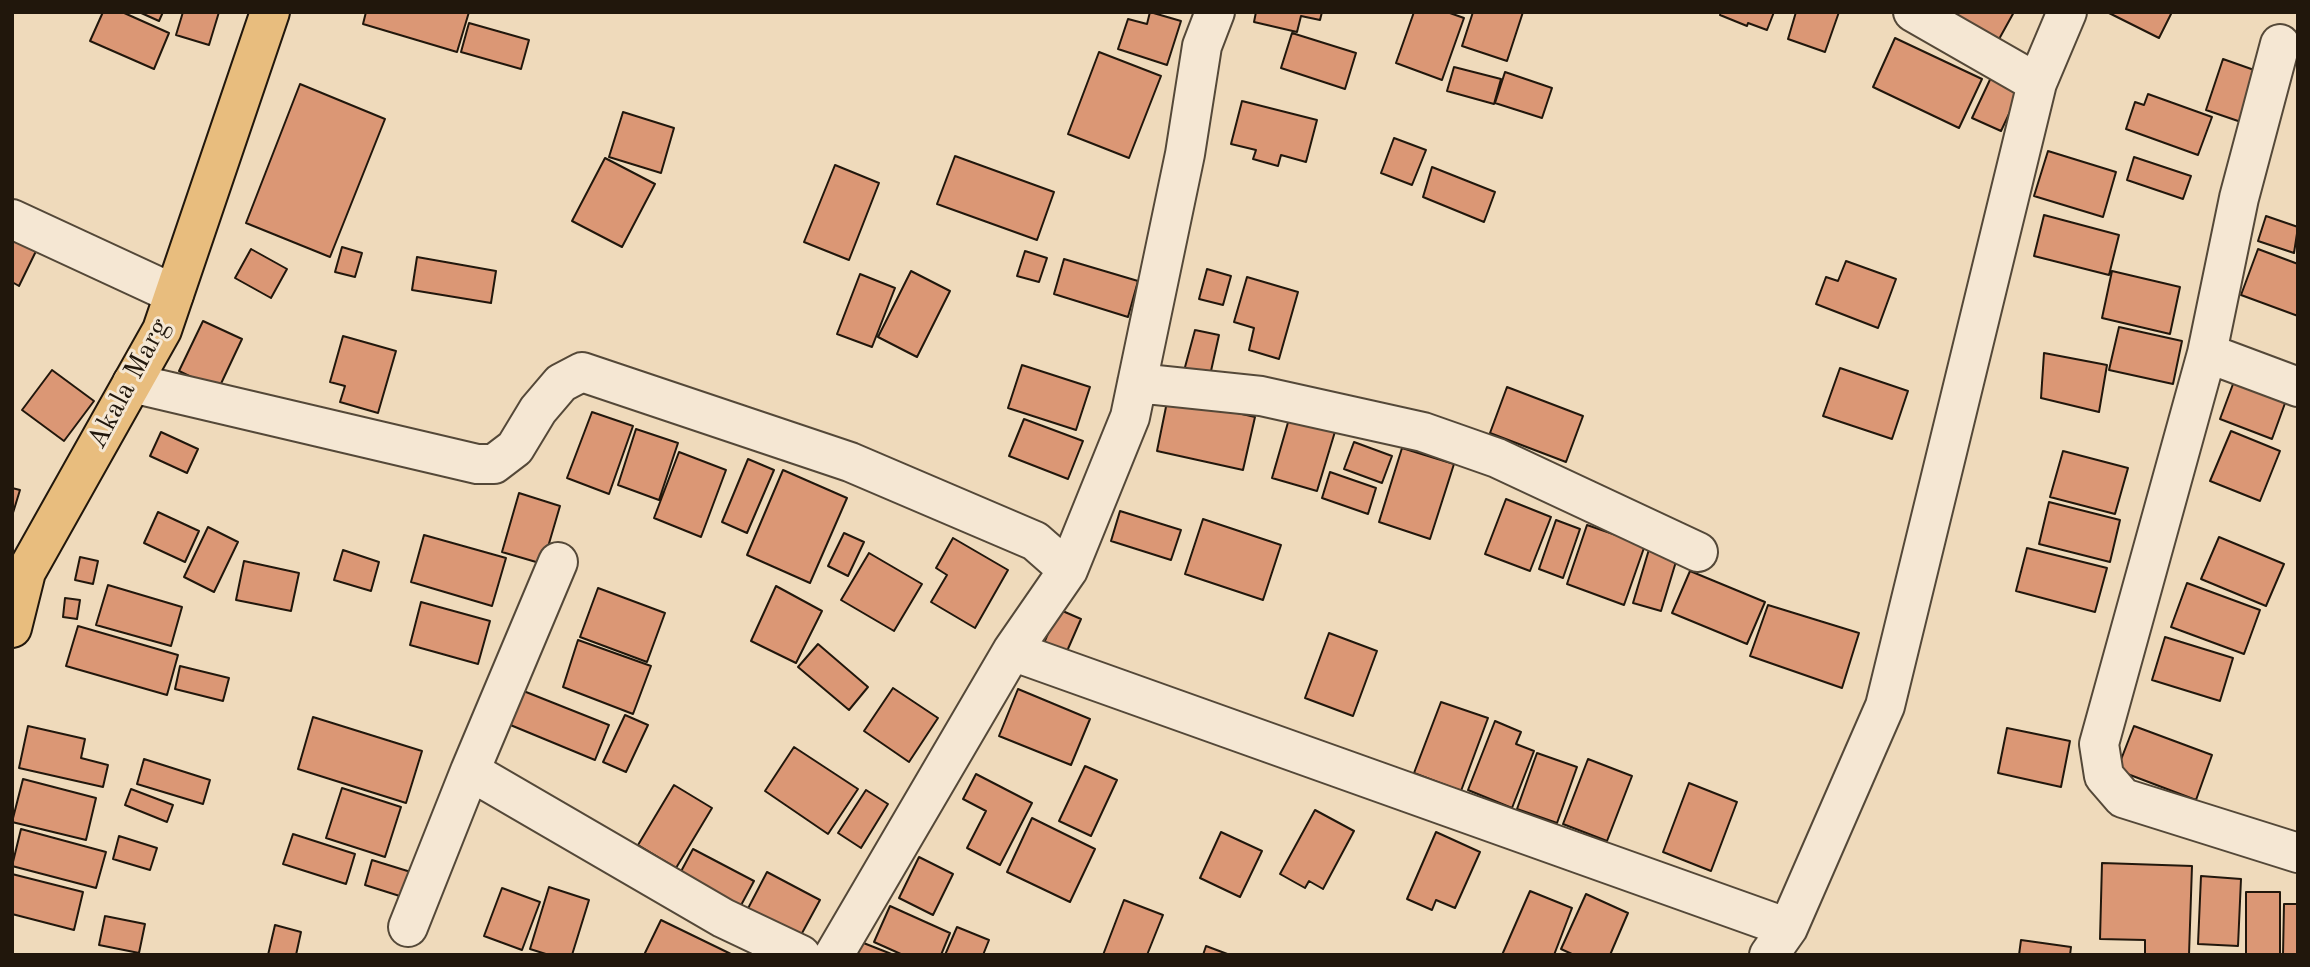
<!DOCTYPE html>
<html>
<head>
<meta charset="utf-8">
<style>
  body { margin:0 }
  #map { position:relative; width:2310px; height:967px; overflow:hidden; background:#efdabb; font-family:"Old Standard TT",serif }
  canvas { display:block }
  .frame { position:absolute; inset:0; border:14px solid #21170c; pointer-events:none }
</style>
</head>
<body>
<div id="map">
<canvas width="2310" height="967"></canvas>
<div class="frame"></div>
</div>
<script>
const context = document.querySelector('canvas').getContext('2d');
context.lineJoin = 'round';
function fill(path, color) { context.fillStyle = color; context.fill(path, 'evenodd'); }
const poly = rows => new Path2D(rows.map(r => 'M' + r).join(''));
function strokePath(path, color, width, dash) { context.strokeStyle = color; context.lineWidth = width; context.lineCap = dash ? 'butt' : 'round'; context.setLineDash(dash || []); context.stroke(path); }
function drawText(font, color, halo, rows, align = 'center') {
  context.font = font + ' "Old Standard TT",serif'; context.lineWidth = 6; context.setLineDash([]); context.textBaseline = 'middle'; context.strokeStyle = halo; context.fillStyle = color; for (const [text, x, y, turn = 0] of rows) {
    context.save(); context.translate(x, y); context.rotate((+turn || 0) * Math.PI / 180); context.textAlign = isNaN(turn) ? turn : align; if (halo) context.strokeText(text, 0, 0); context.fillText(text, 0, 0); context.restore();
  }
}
const building = poly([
  [103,12,122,12,169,33,154,69,90,41,103,12],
  [139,12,163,12,159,21,139,12],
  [183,12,219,12,209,45,176,35,183,12],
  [366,12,469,12,457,52,363,24,366,12],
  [1150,12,1181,21,1167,65,1118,49,1128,19,1147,24,1150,12],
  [1256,12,1322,12,1320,20,1301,16,1297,32,1254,22,1256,12],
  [1414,12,1447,12,1464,18,1442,80,1396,63,1414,12],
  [1473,12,1523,12,1507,61,1462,46,1473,12],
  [1721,12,1774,12,1767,30,1748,23,1747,26,1720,15,1721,12],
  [1796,12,1839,12,1825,52,1788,39,1796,12],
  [1935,12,2014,12,1993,50,1935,12],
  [2107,12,2172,12,2159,38,2107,12],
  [469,23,529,40,521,69,461,52,469,23],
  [1292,33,1356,53,1345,89,1281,68,1292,33],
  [1895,38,1982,79,1959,128,1873,87,1895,38],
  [1099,52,1161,76,1129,158,1068,134,1099,52],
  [2223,59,2257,71,2241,122,2206,110,2223,59],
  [1454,67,1501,79,1494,104,1447,91,1454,67],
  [1995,69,2024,82,2001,131,1972,118,1995,69],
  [1505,72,1552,88,1542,118,1495,103,1505,72],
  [300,84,385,119,330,257,246,223,300,84],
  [2148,94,2212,117,2198,155,2126,129,2135,102,2144,105,2148,94],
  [1242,101,1317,120,1306,162,1281,155,1278,166,1253,159,1256,150,1231,144,1242,101],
  [623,112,674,128,661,173,609,157,623,112],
  [1394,138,1426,150,1412,185,1381,173,1394,138],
  [2048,151,2116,172,2103,217,2034,196,2048,151],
  [955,156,1054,192,1037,240,937,204,955,156],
  [2134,157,2191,176,2183,199,2127,180,2134,157],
  [605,158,655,184,622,247,572,221,605,158],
  [835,165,879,183,849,260,804,242,835,165],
  [1432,167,1495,192,1484,222,1423,197,1432,167],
  [2044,215,2119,235,2109,275,2034,256,2044,215],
  [2266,216,2298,227,2294,253,2258,241,2266,216],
  [12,235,38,247,19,286,12,282,12,235],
  [342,247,362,253,355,277,335,272,342,247],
  [251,249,287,269,271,298,235,278,251,249],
  [2258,249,2298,264,2298,316,2241,295,2258,249],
  [1025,251,1047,258,1039,282,1017,276,1025,251],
  [417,257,496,271,491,303,412,290,417,257],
  [1064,259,1138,281,1128,317,1054,294,1064,259],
  [1846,261,1896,279,1878,328,1816,304,1826,277,1838,281,1846,261],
  [1207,269,1231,276,1223,305,1199,299,1207,269],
  [911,271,950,291,917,357,878,337,911,271],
  [2112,271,2180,287,2170,334,2102,318,2112,271],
  [860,274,895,288,872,347,837,334,860,274],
  [1247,277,1298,292,1279,359,1249,350,1254,328,1234,322,1247,277],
  [203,321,242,339,218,390,179,371,203,321],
  [2119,327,2182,341,2173,384,2109,370,2119,327],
  [1195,330,1219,335,1207,389,1181,382,1195,330],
  [343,336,396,351,378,413,340,402,345,386,330,382,343,336],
  [2044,353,2107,365,2099,412,2041,398,2044,353],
  [1022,365,1090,387,1076,430,1008,408,1022,365],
  [1840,368,1908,391,1892,439,1823,416,1840,368],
  [52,370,94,401,64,441,22,410,52,370],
  [2236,376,2288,395,2272,439,2220,419,2236,376],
  [1507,387,1583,416,1566,462,1490,433,1507,387],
  [1168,397,1255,417,1243,470,1157,451,1168,397],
  [592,412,633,426,609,494,567,478,592,412],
  [1291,412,1337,425,1317,491,1272,478,1291,412],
  [1024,419,1083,441,1068,479,1009,456,1024,419],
  [636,429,678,443,659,500,618,485,636,429],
  [2231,431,2280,451,2260,501,2210,481,2231,431],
  [161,432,198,449,187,473,150,456,161,432],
  [1354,442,1392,456,1382,483,1344,469,1354,442],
  [1402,448,1454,464,1430,539,1379,522,1402,448],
  [2063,451,2128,468,2115,514,2050,497,2063,451],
  [679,452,726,470,701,537,654,518,679,452],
  [748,459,774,470,747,533,722,522,748,459],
  [783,470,847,498,810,583,747,555,783,470],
  [1330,472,1376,488,1368,514,1322,498,1330,472],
  [12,488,20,490,12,516,12,488],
  [519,493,560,506,543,564,502,552,519,493],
  [1506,499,1551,517,1530,571,1485,554,1506,499],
  [2049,502,2120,520,2110,562,2039,544,2049,502],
  [1120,511,1181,530,1171,560,1111,541,1120,511],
  [158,512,199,531,185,562,144,543,158,512],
  [1203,519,1281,545,1263,600,1185,574,1203,519],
  [1556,520,1580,529,1563,578,1539,569,1556,520],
  [1587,525,1645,545,1624,605,1567,584,1587,525],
  [208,527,238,542,214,592,184,577,208,527],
  [844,533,864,542,848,576,828,566,844,533],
  [424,535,506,558,492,606,411,582,424,535],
  [2219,537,2284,564,2266,606,2201,579,2219,537],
  [953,538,1008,570,975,628,931,602,947,575,936,568,953,538],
  [1650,546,1678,555,1661,611,1633,603,1650,546],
  [2027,548,2107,568,2095,612,2016,591,2027,548],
  [343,550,379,562,371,591,334,580,343,550],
  [869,553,922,584,894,631,841,600,869,553],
  [80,557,98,561,93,584,75,580,80,557],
  [244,561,299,573,291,611,236,600,244,561],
  [1690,571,1765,602,1747,644,1672,613,1690,571],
  [2187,583,2260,610,2244,654,2171,627,2187,583],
  [108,585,182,607,171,646,96,625,108,585],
  [776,586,822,611,796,663,751,641,776,586],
  [598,588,665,613,647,662,580,637,598,588],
  [65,598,80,600,77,619,63,617,65,598],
  [421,602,490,621,478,664,410,645,421,602],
  [1768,605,1859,633,1842,688,1750,656,1768,605],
  [1058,609,1081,619,1064,658,1042,648,1058,609],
  [78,626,178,655,167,695,66,666,78,626],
  [1329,633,1377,651,1353,716,1305,698,1329,633],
  [2165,637,2233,658,2220,701,2152,680,2165,637],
  [578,640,651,666,633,714,563,687,578,640],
  [818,644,868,687,849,710,798,667,818,644],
  [180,666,229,678,223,701,175,689,180,666],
  [893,688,938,718,909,762,864,731,893,688],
  [1018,689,1090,719,1071,765,999,736,1018,689],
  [521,690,609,725,595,760,508,724,521,690],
  [1441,702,1488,718,1461,791,1414,773,1441,702],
  [625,715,648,725,626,772,603,762,625,715],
  [313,717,422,751,406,803,298,769,313,717],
  [1495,721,1521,732,1516,744,1534,751,1512,808,1468,790,1495,721],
  [28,726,85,739,81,758,108,765,103,787,19,768,28,726],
  [2134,726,2212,755,2196,800,2117,770,2134,726],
  [2007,728,2070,741,2061,787,1998,773,2007,728],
  [794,747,858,789,828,834,765,791,794,747],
  [1537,753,1577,767,1557,823,1517,809,1537,753],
  [144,759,210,780,203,804,137,784,144,759],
  [1588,759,1632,776,1607,841,1563,824,1588,759],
  [1085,766,1117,780,1091,836,1059,821,1085,766],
  [976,774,1032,803,1000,865,967,848,986,811,963,799,976,774],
  [23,779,96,798,86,840,12,822,23,779],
  [1689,783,1737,802,1711,871,1663,852,1689,783],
  [674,785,712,808,676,868,638,845,674,785],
  [342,788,401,807,385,857,326,838,342,788],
  [131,789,173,805,167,822,125,805,131,789],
  [866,790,888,804,861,848,838,833,866,790],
  [1315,810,1354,831,1323,889,1309,881,1305,888,1280,874,1315,810],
  [1032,818,1095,849,1070,902,1007,872,1032,818],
  [21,829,106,852,96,888,12,866,21,829],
  [1221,832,1262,851,1240,897,1200,878,1221,832],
  [1436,832,1480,852,1455,908,1436,900,1432,910,1407,899,1436,832],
  [293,834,355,854,346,884,283,864,293,834],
  [119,836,157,848,150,870,113,859,119,836],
  [693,849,754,881,739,909,678,877,693,849],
  [919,857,953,874,933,915,899,898,919,857],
  [372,860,414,873,406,898,365,885,372,860],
  [2102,863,2192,866,2189,955,2145,955,2145,940,2100,939,2102,863],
  [767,872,820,900,795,946,743,918,767,872],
  [12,874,83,892,74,930,12,914,12,874],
  [2201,876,2241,879,2238,946,2198,944,2201,876],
  [549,887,589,900,572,955,549,955,530,949,549,887],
  [502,888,540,902,522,950,484,936,502,888],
  [1530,891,1572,908,1554,955,1502,955,1530,891],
  [2246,892,2280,892,2280,955,2246,955,2246,892],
  [1586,894,1628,913,1610,955,1574,955,1561,949,1586,894],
  [1124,900,1163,915,1147,955,1103,955,1124,900],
  [2284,904,2298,904,2298,955,2283,955,2284,904],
  [890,906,950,933,941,955,903,955,874,942,890,906],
  [105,916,145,924,139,953,99,945,105,916],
  [661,920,733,955,644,955,661,920],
  [275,925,301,932,296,955,268,955,275,925],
  [957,927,989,940,983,955,945,955,957,927],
  [2021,940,2071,947,2070,955,2019,955,2021,940],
  [861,942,894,955,856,955,861,942],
  [1206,946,1230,955,1203,955,1206,946]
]);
fill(building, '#db9775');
strokePath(building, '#21170c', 2);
const minor = poly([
  [1913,12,2037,83],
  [2280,44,2239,198,2207,353,2099,744,2104,776,2123,798,2298,853],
  [12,219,174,294],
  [2207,353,2298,387],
  [132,383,477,464,494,464,515,448,538,410,561,383,582,372,850,462,1035,541,1068,570],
  [1137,383,1261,396,1423,432,1497,458,1698,552],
  [558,562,470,771,723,918,801,955],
  [1012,651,1788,928],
  [408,927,470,771],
  [834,955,1012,651,1068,570,1130,417,1185,154,1202,46,1215,12],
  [1769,955,1788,928,1885,706,2037,83,2067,12]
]);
const major = poly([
  [12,628,26,572,162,330,270,12]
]);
strokePath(minor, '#544838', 42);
strokePath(major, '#21170c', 42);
strokePath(minor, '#f5e7d3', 38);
strokePath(major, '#e8bd7e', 38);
drawText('28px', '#21170c', '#f5e7d3', [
  ["Akala Marg",129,384,-62]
]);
</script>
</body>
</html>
